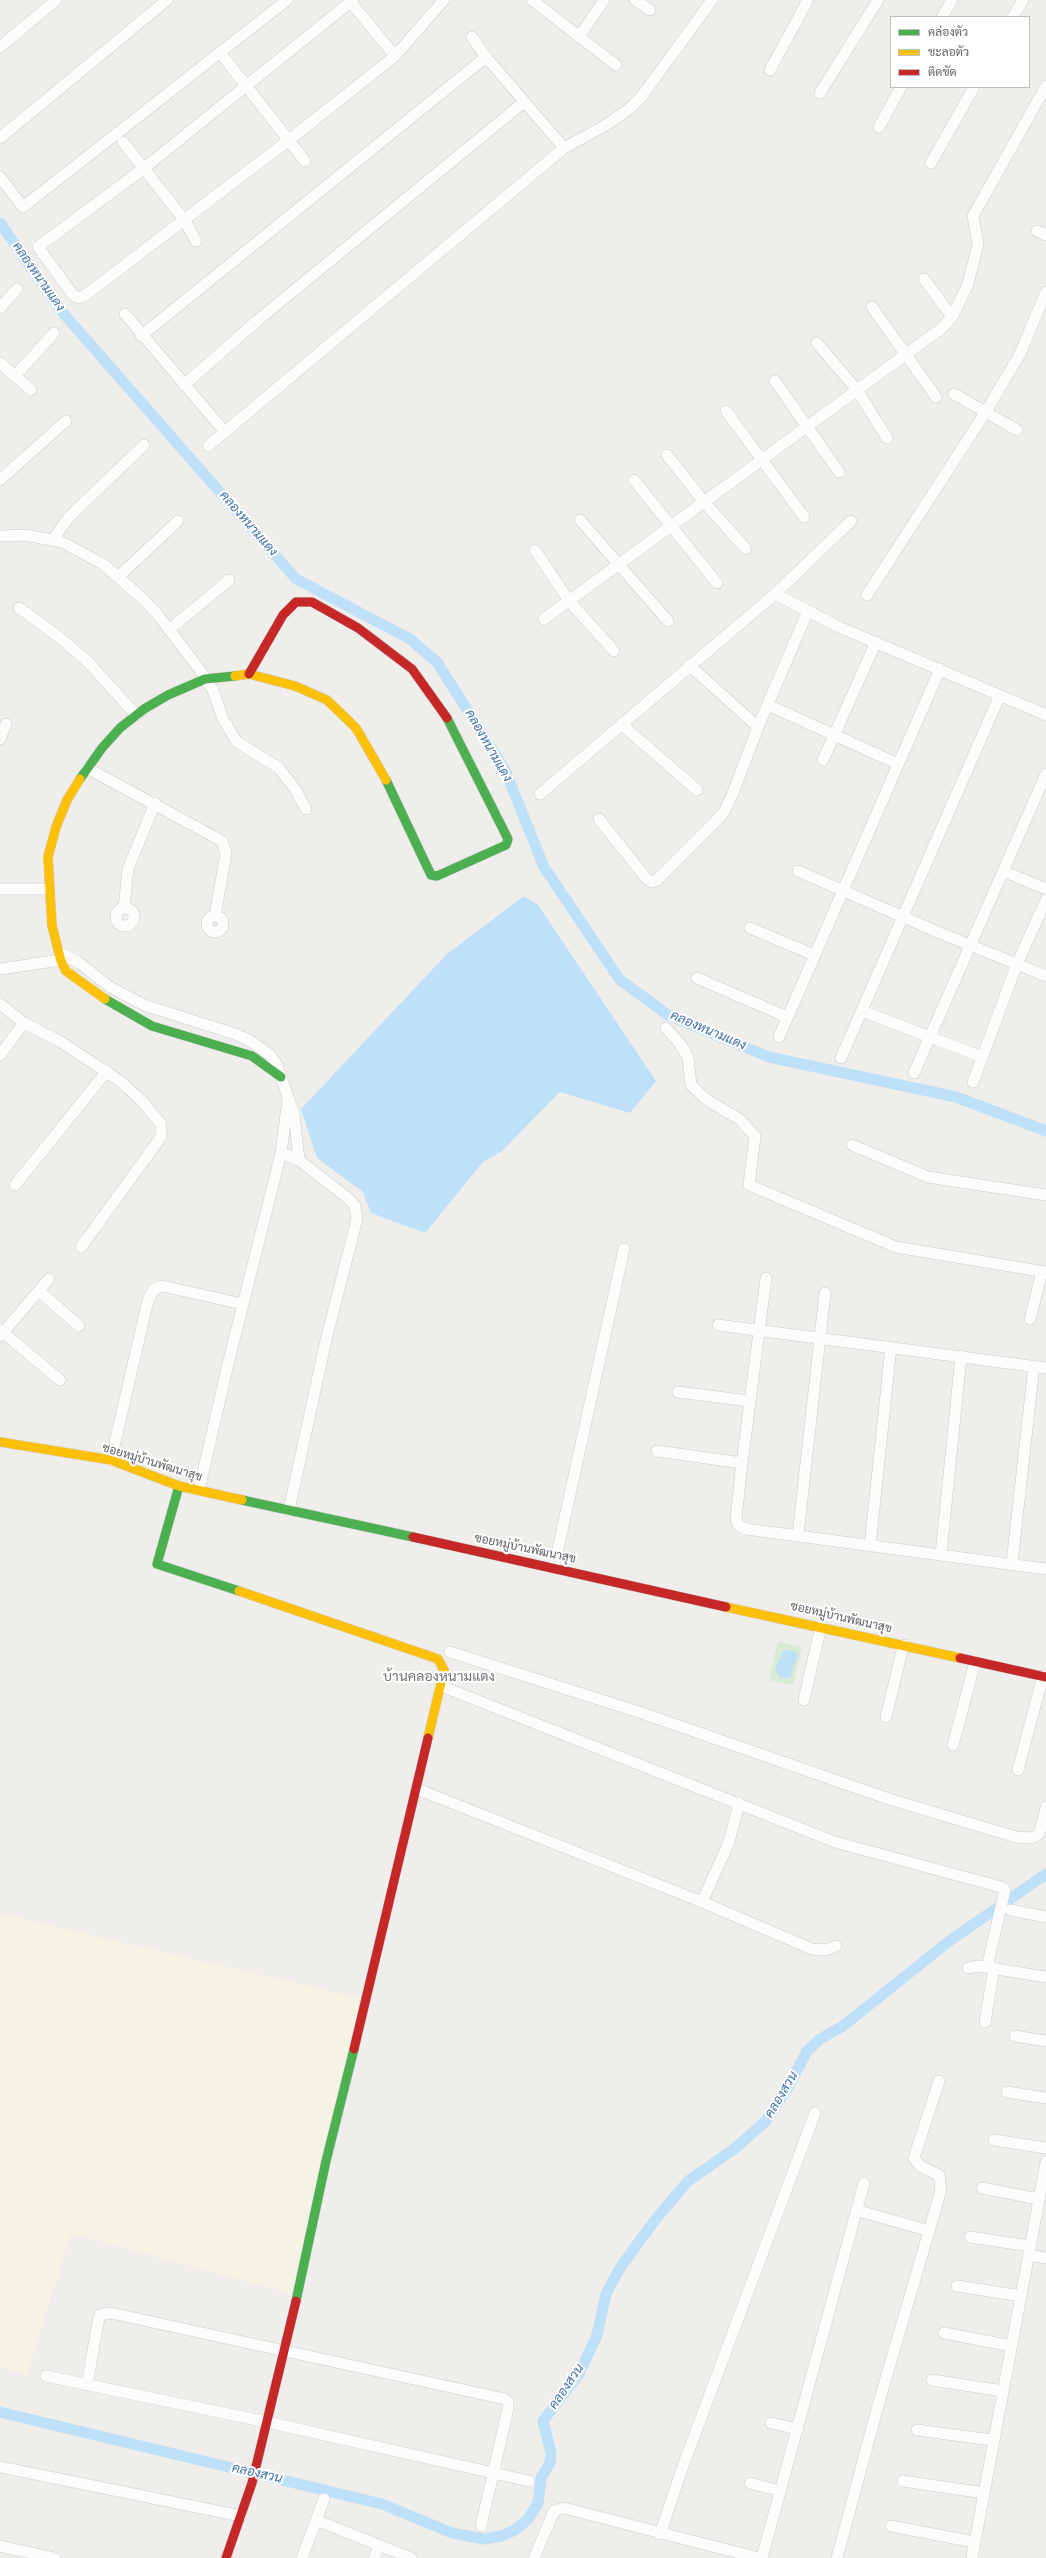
<!DOCTYPE html>
<html>
<head>
<meta charset="utf-8">
<style>
  body { margin:0 }
  #map { position:relative; width:1046px; height:2558px; overflow:hidden; background:#efeeea; font-family:Poppins,Sarabun,sans-serif }
  canvas { display:block }
  .legend { position:absolute; left:890px; top:16px; width:140px; height:72px; box-sizing:border-box; background:#fff; border:1px solid #bfc1c3; margin:0; padding:5px 7px; list-style:none; font-size:12px; color:#5f6368 }
  .legend li { display:flex; align-items:center; gap:8px; height:20px }
  .legend b { width:20px; border:1px solid #bfc1c3 }
</style>
</head>
<body>
<div id="map">
<canvas width="1046" height="2558"></canvas>
<ul class="legend">
<li><b style="height:5px;background:#4caf50"></b>คล่องตัว</li>
<li><b style="height:5px;background:#ffc107"></b>ชะลอตัว</li>
<li><b style="height:5px;background:#c62828"></b>ติดขัด</li>
</ul>
</div>
<script>
const context = document.querySelector('canvas').getContext('2d');
context.lineJoin = 'round';
function fill(path, color) { context.fillStyle = color; context.fill(path, 'evenodd'); }
const poly = rows => new Path2D(rows.map(r => 'M' + r).join(''));
function strokePath(path, color, width, dash) { context.strokeStyle = color; context.lineWidth = width; context.lineCap = dash ? 'butt' : 'round'; context.setLineDash(dash || []); context.stroke(path); }
function drawText(font, color, halo, rows, align = 'center') {
  context.font = font + ' Poppins,Sarabun,sans-serif'; context.lineWidth = 4; context.setLineDash([]); context.textBaseline = 'middle'; context.strokeStyle = halo; context.fillStyle = color; for (const [text, x, y, turn = 0] of rows) {
    context.save(); context.translate(x, y); context.rotate((+turn || 0) * Math.PI / 180); context.textAlign = isNaN(turn) ? turn : align; if (halo) context.strokeText(text, 0, 0); context.fillText(text, 0, 0); context.restore();
  }
}
fill(poly([
  [0,1914,367,2000,297,2295,71,2233,27,2374,0,2367]
]), '#f7f3e4');
fill(poly([
  [778,1641,802,1647,793,1685,769,1680]
]), '#d8ebd6');
fill(poly([
  [524,896,538,905,656,1081,630,1113,560,1092,502,1151,483,1162,425,1233,371,1213,363,1192,317,1158,301,1109,447,954],
  [788,1650,796,1652,798,1658,793,1665,792,1675,787,1679,780,1677,775,1670,783,1651]
]), '#bfe0f9');
strokePath(poly([
  [0,223,63,313,296,579,410,639,437,662,505,770,544,867,620,980,668,1015,769,1057,956,1097,1046,1131],
  [0,2412,382,2504,452,2533,484,2539,502,2536,515,2530,528,2519,538,2503,541,2478,550,2463,551,2453,543,2421,579,2374,597,2335,606,2294,620,2268,655,2220,688,2181,734,2149,766,2121,789,2086,807,2051,820,2039,843,2026,948,1942,1046,1874]
]), '#bfe0f9', 11);
const street = poly([
  [349,0,395,56],
  [353,0,143,169,38,247,73,295,79,298,84,296,289,140,395,56,444,0],
  [532,0,616,65],
  [635,0,650,10],
  [942,17,952,0],
  [1013,17,1023,0],
  [472,37,486,57,564,148],
  [579,37,604,0],
  [0,47,56,0],
  [225,59,305,161],
  [770,70,808,0],
  [820,93,878,0],
  [879,127,901,87],
  [0,138,167,0],
  [123,142,185,221,196,241],
  [931,163,974,87],
  [0,177,23,207,287,0],
  [1037,231,1046,235],
  [924,279,952,317],
  [872,307,936,397],
  [0,308,17,289],
  [125,314,224,431],
  [141,336,486,57],
  [817,343,857,390,887,438],
  [0,363,31,390],
  [15,376,54,333],
  [775,381,839,472],
  [184,385,258,320,524,102],
  [954,394,1017,430],
  [726,411,804,517],
  [208,446,564,148,606,125,629,109,642,96,712,0],
  [667,455,704,502,746,549],
  [0,480,66,421],
  [634,480,717,583],
  [580,520,668,621],
  [0,536,25,535,62,542,103,564,143,599,158,615,200,670,213,690,223,719,237,742,279,768,295,789,306,809],
  [53,540,68,518,144,445],
  [535,550,569,601,614,651],
  [118,577,178,521],
  [775,594,839,627,1046,715],
  [867,595,985,413,1020,354,1046,292],
  [19,608,59,637,88,662,136,715],
  [544,619,942,328,952,317,968,284,978,244,973,216,1046,86],
  [169,630,229,580],
  [689,665,758,727],
  [768,705,898,764],
  [621,724,697,790],
  [0,739,6,724],
  [823,760,876,642],
  [87,768,222,841,226,853,215,916],
  [540,794,775,594,851,521],
  [599,819,646,878,652,882,657,880,715,822,724,812,733,793,758,727,808,611],
  [798,871,940,933,1046,976],
  [1003,871,1046,889],
  [0,889,48,889],
  [124,908,128,869,155,803],
  '116 917a9 9 0 1 1 18 0a9 9 0 1 1-18 0Z',
  '207 924a8 8 0 1 1 16 0a8 8 0 1 1-16 0Z',
  [750,928,814,955],
  [60,953,78,962,110,987,144,1005,235,1034,249,1040,270,1055,277,1065,294,1114,299,1160],
  [0,969,67,959],
  [697,978,787,1017],
  [0,1004,24,1023,61,1042,120,1081,142,1101,161,1124,161,1137,81,1247],
  [862,1011,982,1057],
  [666,1028,680,1044,688,1057,691,1085,707,1100,739,1119,755,1136,749,1185,896,1247,1046,1272],
  [779,1037,940,669],
  [0,1055,24,1023],
  [841,1058,1000,695],
  [914,1073,1046,774],
  [973,1082,1017,964,1046,900],
  [288,1099,281,1153,299,1160,349,1199,355,1206,357,1219,326,1340,289,1510],
  [852,1145,928,1177,1046,1195],
  [15,1185,107,1071],
  [766,1278,742,1463,736,1519,738,1525,746,1529,1046,1569],
  [39,1291,79,1326],
  [1030,1319,1042,1271],
  [718,1325,1046,1368],
  [0,1330,60,1380],
  [0,1336,49,1279],
  [678,1392,749,1401],
  [657,1451,742,1463],
  [111,1460,148,1300,154,1289,162,1286,243,1304],
  [199,1490,228,1364,281,1153],
  [798,1535,825,1293],
  [870,1546,891,1347],
  [941,1554,961,1356],
  [1012,1563,1034,1366],
  [554,1567,624,1249],
  [450,1652,639,1712,889,1799,1016,1837,1031,1838,1036,1836,1040,1832,1046,1807],
  [441,1686,835,1842,1001,1887,1005,1890,987,1967],
  [804,1700,821,1626],
  [886,1717,903,1647,905,1645],
  [953,1745,975,1662],
  [1018,1770,1043,1676],
  [417,1789,702,1902,812,1949,826,1950,836,1946],
  [702,1902,729,1842,739,1803],
  [1010,1910,1046,1917],
  [968,1968,979,1966,1046,1977],
  [985,2022,994,1968],
  [1015,2036,1046,2041],
  [1007,2092,1046,2098],
  [994,2140,1046,2148],
  [982,2188,1039,2199],
  [856,2210,930,2231],
  [970,2237,1030,2246],
  [1028,2255,1046,2258],
  [957,2286,1021,2296],
  [944,2333,1012,2346],
  [46,2376,267,2422,529,2481],
  [932,2380,1003,2391],
  [87,2385,98,2322,100,2315,111,2313,505,2399,508,2402,508,2409,481,2526],
  [771,2423,798,2429],
  [917,2430,992,2440],
  [0,2467,241,2516],
  [903,2481,984,2493],
  [750,2483,781,2491],
  [316,2520,411,2558],
  [891,2526,974,2542],
  [660,2534,683,2466,815,2113],
  [0,2546,55,2558],
  [302,2558,324,2499],
  [374,2558,379,2546],
  [534,2558,554,2511,564,2508,759,2558],
  [762,2558,864,2183],
  [837,2558,879,2402,941,2190,939,2175,920,2166,914,2158,939,2081],
  [972,2558,1046,2162]
]);
const fast = poly([
  [80,779,102,748,120,728,144,709,168,695,205,679,235,676],
  [386,780,431,875,437,876,506,845,508,839,447,718],
  [105,999,152,1026,252,1056,281,1077],
  [179,1486,157,1564,239,1591],
  [242,1500,413,1537],
  [296,2301,326,2161,354,2049]
]);
const slow = poly([
  [235,676,249,674,295,686,327,700,356,728,386,780],
  [80,779,67,800,56,827,48,857,52,926,61,961,66,971,105,999],
  [0,1442,111,1460,179,1486,242,1500],
  [239,1591,438,1659,444,1670,428,1738],
  [726,1607,960,1658]
]);
const jam = poly([
  [249,674,283,615,296,602,312,602,358,628,412,669,447,718],
  [413,1537,726,1607],
  [960,1658,1046,1677],
  [354,2049,428,1738],
  [226,2558,252,2483,296,2301]
]);
strokePath(street, '#cbcccc', 12);
strokePath(fast, '#cacacb', 10);
strokePath(slow, '#cacacb', 10);
strokePath(jam, '#cacacb', 10);
strokePath(street, '#fdfcfc', 11);
strokePath(fast, '#4caf50', 9);
strokePath(slow, '#ffc107', 9);
strokePath(jam, '#c62828', 9);
drawText('12px', '#5f6368', '#fff', [
  ["ซอยหมู่บ้านพัฒนาสุข",152,1463,17],
  ["ซอยหมู่บ้านพัฒนาสุข",525,1549,12],
  ["ซอยหมู่บ้านพัฒนาสุข",841,1618,13]
]);
drawText('italic 13px', '#4174aa', '#fff', [
  ["คลองหนามแดง",38,277,55],
  ["คลองหนามแดง",248,524,49],
  ["คลองหนามแดง",488,746,60],
  ["คลองหนามแดง",708,1031,23],
  ["คลองสวน",782,2095,-59],
  ["คลองสวน",567,2387,-56],
  ["คลองสวน",257,2474,13]
]);
drawText('14px', '#70757a', '#fff', [
  ["บ้านคลองหนามแดง",439,1677]
]);
</script>
</body>
</html>
